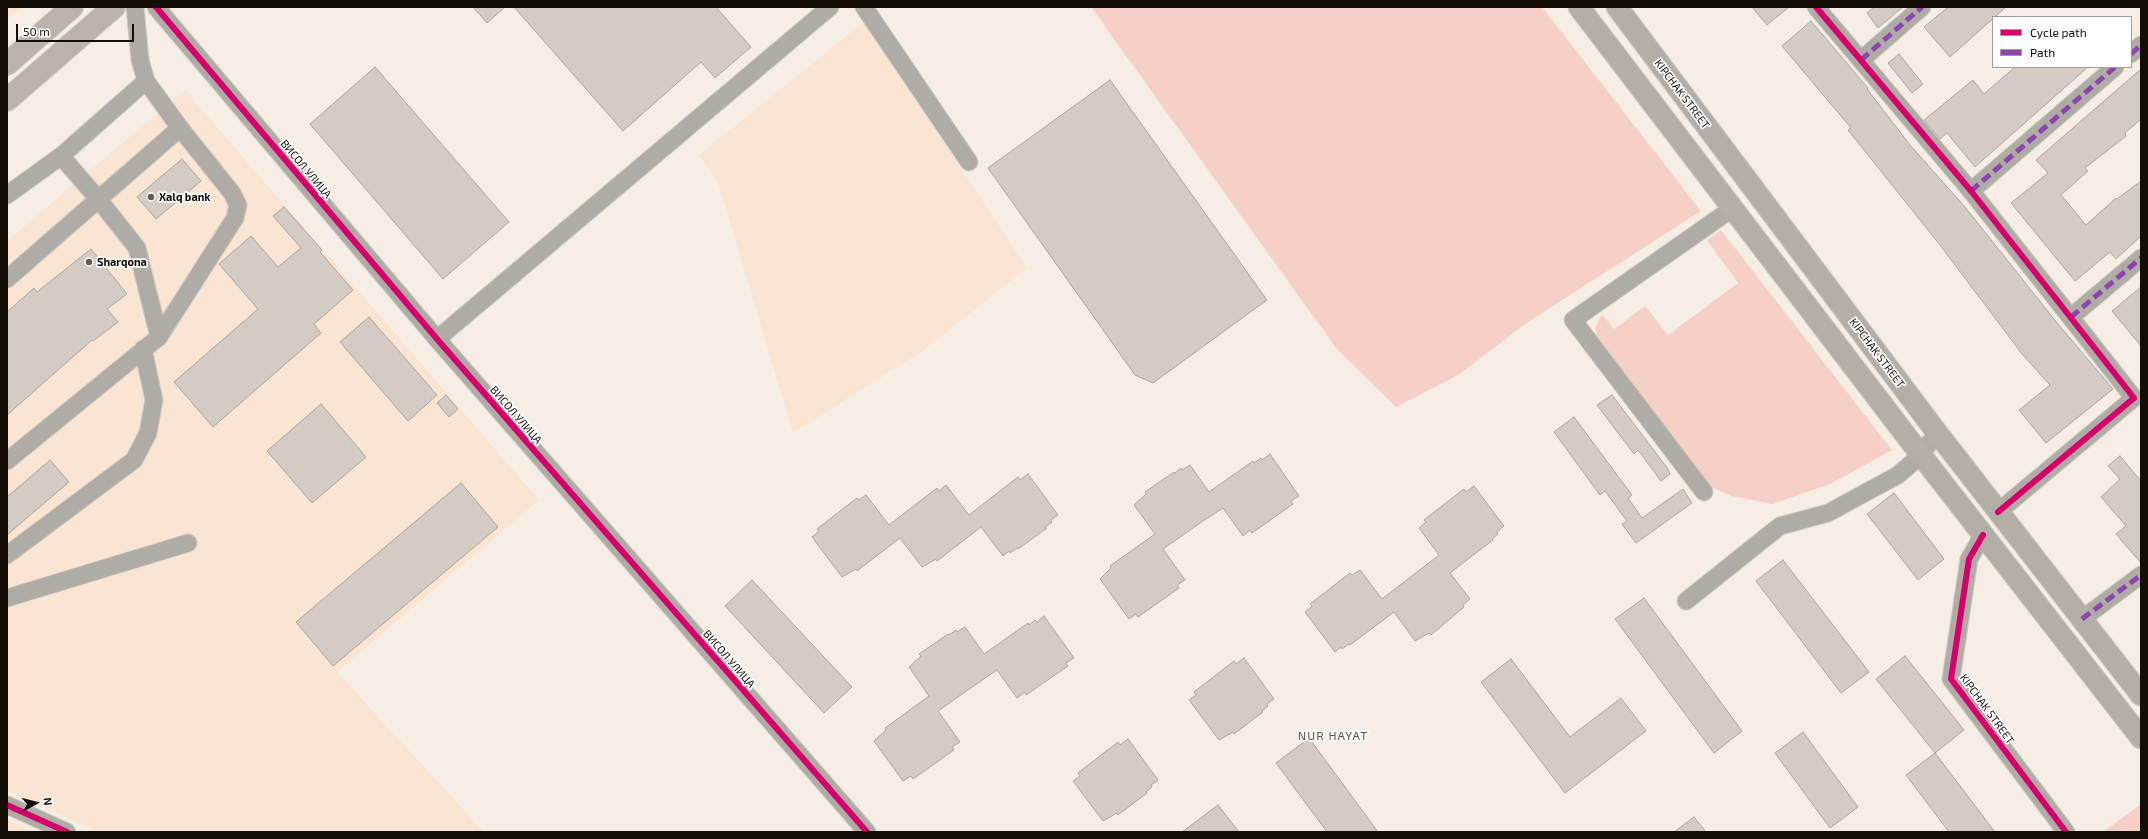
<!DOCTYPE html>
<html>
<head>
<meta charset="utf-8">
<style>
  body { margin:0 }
  #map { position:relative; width:2148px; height:839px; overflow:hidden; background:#f6eee5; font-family:"Exo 2",sans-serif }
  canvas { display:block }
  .frame { position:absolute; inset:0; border:8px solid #140d05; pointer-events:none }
  .legend { position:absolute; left:1992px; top:16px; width:140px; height:52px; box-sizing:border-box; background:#fefefe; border:1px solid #a09e9a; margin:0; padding:5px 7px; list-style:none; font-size:12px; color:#140d05 }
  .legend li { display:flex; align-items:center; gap:8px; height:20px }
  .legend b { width:20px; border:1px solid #a09e9a }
  .north { position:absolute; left:16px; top:783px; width:40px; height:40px; -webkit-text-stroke:3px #fefefe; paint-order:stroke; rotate:83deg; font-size:11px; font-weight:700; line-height:16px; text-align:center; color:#140d05 }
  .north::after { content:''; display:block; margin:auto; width:14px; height:18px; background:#140d05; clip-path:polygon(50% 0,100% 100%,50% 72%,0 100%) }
  .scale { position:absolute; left:16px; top:24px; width:118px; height:18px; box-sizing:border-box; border:2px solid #140d05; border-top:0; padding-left:5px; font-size:12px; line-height:14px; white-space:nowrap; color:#140d05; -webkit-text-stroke:3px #fefefe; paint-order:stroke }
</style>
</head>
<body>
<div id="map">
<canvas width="2148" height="839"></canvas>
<div class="frame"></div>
<ul class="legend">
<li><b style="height:5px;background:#d6006c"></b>Cycle path</li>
<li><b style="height:5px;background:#8e44ad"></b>Path</li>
</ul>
<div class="north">N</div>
<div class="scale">50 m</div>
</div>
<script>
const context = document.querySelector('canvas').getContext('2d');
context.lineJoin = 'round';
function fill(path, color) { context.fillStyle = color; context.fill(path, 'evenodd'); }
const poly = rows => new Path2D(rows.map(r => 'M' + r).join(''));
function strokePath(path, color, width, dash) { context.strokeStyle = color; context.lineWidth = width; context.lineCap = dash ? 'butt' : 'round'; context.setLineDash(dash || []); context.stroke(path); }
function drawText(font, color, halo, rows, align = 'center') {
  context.font = font + ' "Exo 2",sans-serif'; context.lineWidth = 3.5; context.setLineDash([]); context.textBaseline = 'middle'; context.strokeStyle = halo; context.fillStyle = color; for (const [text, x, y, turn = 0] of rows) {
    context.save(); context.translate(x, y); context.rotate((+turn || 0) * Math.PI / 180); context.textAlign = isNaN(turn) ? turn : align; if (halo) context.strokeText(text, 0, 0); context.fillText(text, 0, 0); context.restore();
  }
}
fill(poly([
  [7,7,22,7,7,19],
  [864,22,1027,268,924,350,793,433,718,182,699,155],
  [185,90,539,500,337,672,484,832,99,832,7,791,7,241],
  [7,820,34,832,7,832]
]), '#f9e5d1');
fill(poly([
  [1091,7,1542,7,1701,211,1525,324,1460,374,1396,407,1336,348],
  [1721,230,1892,450,1830,484,1772,504,1732,496,1711,487,1599,341,1595,328,1602,314,1614,329,1645,306,1668,335,1738,283,1707,240],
  [2141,804,2141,832,2103,832]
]), '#f6d0c6');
const building = poly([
  [473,7,505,7,487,23,473,7],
  [514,7,716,7,751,47,715,78,701,62,623,131,514,7],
  [1752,7,1789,7,1767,25,1752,7],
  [1874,7,1903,7,1878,28,1867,13,1874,7],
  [1948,7,2006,7,1950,57,1924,27,1948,7],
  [1811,21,1868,88,1867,89,1910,145,1965,207,2058,324,2113,389,2046,443,2019,410,2050,385,2022,354,1940,245,1848,130,1851,128,1782,46,1811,21],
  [1899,54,1923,84,1912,93,1888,63,1899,54],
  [375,67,509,222,443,279,310,124,375,67],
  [2015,67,2088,67,1975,167,1947,133,1940,139,1924,120,1973,80,1984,94,2015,67],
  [2141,69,2141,119,2125,133,2126,136,2085,168,2088,171,2061,195,2086,225,2116,198,2117,199,2141,181,2141,236,2116,259,2110,252,2075,281,2011,203,2048,173,2036,160,2141,69],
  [1110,80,1267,300,1153,383,1135,375,988,168,1110,80],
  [182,159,201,181,156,219,137,197,182,159],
  [284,207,322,250,320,252,353,290,314,324,321,333,213,427,174,382,258,309,219,264,251,236,278,267,301,248,273,216,284,207],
  [91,249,127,294,107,309,118,322,93,341,92,340,7,415,7,312,34,288,37,292,91,249],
  [2141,287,2141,346,2112,311,2141,287],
  [369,317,437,395,408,421,340,342,369,317],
  [446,395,458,409,449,417,437,403,446,395],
  [1612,395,1668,469,1670,474,1661,481,1638,450,1634,454,1597,405,1612,395],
  [321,404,366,457,312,503,267,451,321,404],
  [1574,417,1632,495,1628,498,1642,518,1683,489,1692,503,1636,543,1622,524,1627,521,1605,491,1600,495,1554,432,1574,417],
  [1270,454,1299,496,1291,501,1293,504,1252,533,1250,530,1243,536,1223,508,1200,523,1163,549,1185,580,1177,585,1179,588,1138,617,1136,614,1129,619,1100,579,1111,568,1110,566,1155,534,1134,505,1146,494,1145,492,1174,472,1175,473,1181,468,1182,470,1190,465,1209,492,1253,461,1254,463,1261,458,1262,460,1270,454],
  [2120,456,2141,481,2141,563,2116,534,2126,526,2101,497,2120,479,2108,466,2120,456],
  [50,460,69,482,7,535,7,497,50,460],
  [1028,474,1058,515,1051,520,1052,522,1045,527,1047,528,1018,549,1017,548,1010,553,1009,551,1003,556,981,527,937,561,936,559,922,567,900,538,857,571,856,569,842,577,812,537,819,531,817,529,857,498,859,500,866,495,889,525,937,488,939,491,946,485,969,515,1018,477,1020,480,1028,474],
  [461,483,498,527,333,666,296,622,461,483],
  [1474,486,1504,526,1497,532,1498,534,1492,539,1493,540,1450,573,1470,599,1463,605,1464,607,1431,635,1429,633,1415,641,1394,612,1350,645,1349,644,1342,649,1341,647,1335,652,1305,612,1312,606,1310,604,1350,573,1352,575,1360,570,1382,599,1439,555,1419,528,1426,522,1424,520,1464,489,1466,492,1474,486],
  [1894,493,1944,559,1918,580,1867,514,1894,493],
  [1783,560,1869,672,1841,693,1756,581,1783,560],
  [752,580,852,687,824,713,725,606,752,580],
  [1644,598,1742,731,1714,753,1615,619,1644,598],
  [1044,616,1074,658,1066,663,1068,666,1026,695,1025,692,1017,698,997,670,975,685,938,711,960,742,952,747,954,750,913,779,911,776,903,781,874,741,886,730,885,728,929,696,909,667,921,656,919,654,948,634,949,635,956,630,957,632,965,627,984,654,1028,623,1029,625,1035,620,1037,622,1044,616],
  [1905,656,1964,730,1935,753,1876,679,1905,656],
  [1244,658,1274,699,1267,704,1268,706,1262,711,1263,712,1234,734,1233,732,1219,740,1189,700,1196,695,1194,692,1221,671,1234,661,1236,664,1244,658],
  [1511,659,1570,737,1621,698,1646,731,1565,793,1481,682,1511,659],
  [1803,732,1858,807,1830,828,1775,753,1803,732],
  [1309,738,1378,832,1327,832,1276,763,1309,738],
  [1128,739,1158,780,1151,785,1152,787,1146,792,1147,793,1118,815,1117,813,1103,821,1073,781,1080,776,1078,773,1105,752,1118,742,1120,745,1128,739],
  [1935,753,1995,832,1949,832,1906,775,1935,753],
  [1218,805,1239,832,1182,832,1218,805],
  [1694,817,1706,832,1674,832,1694,817]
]);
fill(building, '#d4cbc4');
strokePath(building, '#ada59e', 1);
const minor = poly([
  [156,7,437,339,867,832],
  [864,7,969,162],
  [1816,7,1971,191,2134,398,1998,512],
  [2131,54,2141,45],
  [1861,60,1922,7],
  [61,156,99,200,137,248,159,337],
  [1971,191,2115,67],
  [7,195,61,156,146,81],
  [7,279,180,128],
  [2071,317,2141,258],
  [437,339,830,7],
  [7,461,159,337,235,218,238,205,232,193,180,128,146,81,140,60,135,7],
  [1704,492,1573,320,1733,208],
  [1983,535,1969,559,1951,679,2066,832],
  [7,555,134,460,148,433,154,400,143,349],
  [7,598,188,543],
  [1686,601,1780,526,1828,513,1898,475,1921,455,1930,442],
  [2082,619,2141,575],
  [7,805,67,832]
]);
const major = poly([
  [1579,7,1914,446,2141,738],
  [1617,7,1935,430,2141,695]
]);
const highway = poly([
  [7,64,72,7],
  [7,100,114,7]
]);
strokePath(minor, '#d0cac3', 19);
strokePath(major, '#d0cac3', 23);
strokePath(highway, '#d0cac3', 24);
strokePath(minor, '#afaca6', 17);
strokePath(major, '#b4aea7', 21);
strokePath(highway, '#bab2ab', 22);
strokePath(poly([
  [2131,54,2141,45],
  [1861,60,1922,7],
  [1971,191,2115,67],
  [2071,317,2141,258],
  [2082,619,2141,575]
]), '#8e44ad', 5, [10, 5]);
strokePath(poly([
  [156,7,437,339,867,832],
  [1816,7,1971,191,2134,398,1998,512],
  [1983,535,1969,559,1951,679,2066,832],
  [7,805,67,832]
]), '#d6006c', 6);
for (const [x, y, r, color] of [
  [151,197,4,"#635c53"],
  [89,262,4,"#635c53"]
]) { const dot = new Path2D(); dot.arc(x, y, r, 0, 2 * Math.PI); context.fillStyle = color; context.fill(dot); strokePath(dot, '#fefefe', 1.5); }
drawText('11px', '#140d05', '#fefefe', [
  ["KIPCHAK STREET",1682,94,53],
  ["ВИСОЛ УЛИЦА",306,169,50],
  ["KIPCHAK STREET",1877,353,53],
  ["ВИСОЛ УЛИЦА",516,415,49],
  ["ВИСОЛ УЛИЦА",729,659,49],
  ["KIPCHAK STREET",1987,709,54]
]);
drawText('bold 11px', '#140d05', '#fefefe', [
  ["Xalq bank",159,197],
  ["Sharqona",97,262]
], 'left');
context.letterSpacing = '1px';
drawText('12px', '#66533d', '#fefefe', [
  ["NUR HAYAT",1333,736]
]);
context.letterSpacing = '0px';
</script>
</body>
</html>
